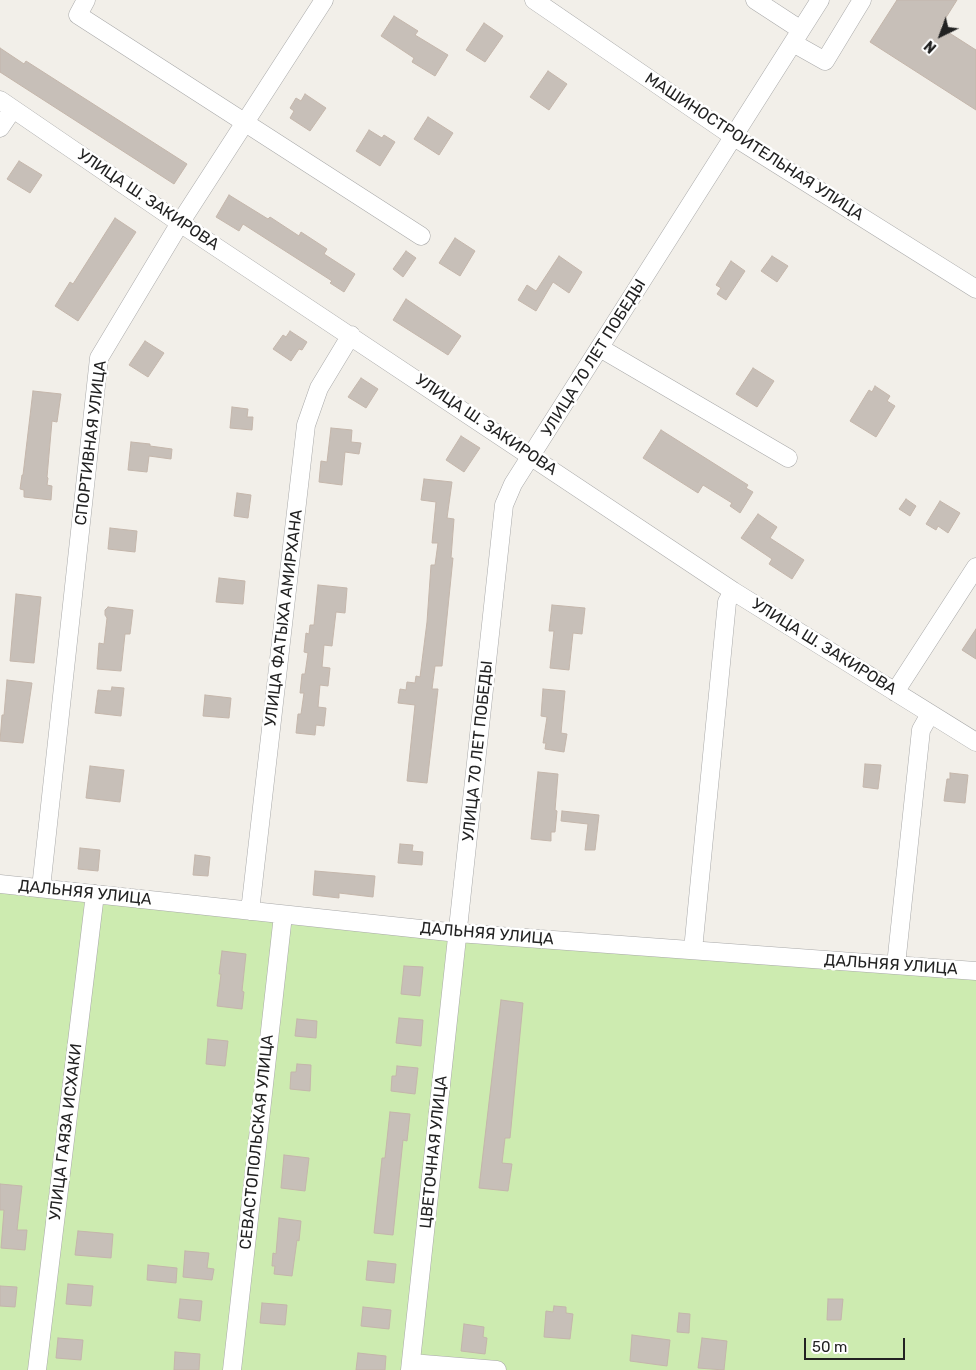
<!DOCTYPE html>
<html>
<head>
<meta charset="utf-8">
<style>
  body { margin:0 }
  #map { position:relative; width:976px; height:1370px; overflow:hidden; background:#f2efe9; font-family:Rubik,sans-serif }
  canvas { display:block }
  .north { position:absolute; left:916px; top:10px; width:50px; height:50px; -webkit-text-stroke:4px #fff; paint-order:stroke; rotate:222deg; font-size:14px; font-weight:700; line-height:20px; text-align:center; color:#222 }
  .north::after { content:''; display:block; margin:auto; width:18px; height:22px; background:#222; clip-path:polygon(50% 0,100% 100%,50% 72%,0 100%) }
  .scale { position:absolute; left:804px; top:1338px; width:101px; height:22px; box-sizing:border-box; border:2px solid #222; border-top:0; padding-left:6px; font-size:15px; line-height:18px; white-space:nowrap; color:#222; -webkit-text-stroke:4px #fff; paint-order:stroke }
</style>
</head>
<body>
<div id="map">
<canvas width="976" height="1370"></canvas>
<div class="north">N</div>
<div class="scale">50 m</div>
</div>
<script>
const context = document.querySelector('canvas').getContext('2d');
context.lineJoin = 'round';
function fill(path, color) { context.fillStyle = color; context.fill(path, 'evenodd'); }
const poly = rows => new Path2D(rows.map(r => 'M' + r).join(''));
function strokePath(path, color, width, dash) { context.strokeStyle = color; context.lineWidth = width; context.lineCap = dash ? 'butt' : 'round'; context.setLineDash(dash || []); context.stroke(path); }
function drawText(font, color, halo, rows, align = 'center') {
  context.font = font + ' Rubik,sans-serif'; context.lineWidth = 5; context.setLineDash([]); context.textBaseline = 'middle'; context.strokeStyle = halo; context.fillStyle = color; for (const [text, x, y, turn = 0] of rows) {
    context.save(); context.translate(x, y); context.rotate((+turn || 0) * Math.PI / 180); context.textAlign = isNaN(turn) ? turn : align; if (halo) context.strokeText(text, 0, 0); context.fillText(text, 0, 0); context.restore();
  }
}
fill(poly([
  [0,892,976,971,976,1370,0,1370]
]), '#cdebb0');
const building = poly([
  [897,0,957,0,940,27,976,50,976,110,870,42,897,0],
  [394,16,418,31,415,35,448,55,435,76,412,62,414,58,381,36,394,16],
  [484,23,503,36,485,62,466,50,484,23],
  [0,48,24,64,26,61,187,164,174,184,0,72,0,48],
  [548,71,567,84,549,110,530,97,548,71],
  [305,94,326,108,310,131,290,118,294,111,290,108,296,98,301,101,305,94],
  [428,117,453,133,439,155,414,139,428,117],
  [369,130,382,138,384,135,395,142,380,166,356,151,369,130],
  [19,161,42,175,30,193,7,179,19,161],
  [229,195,268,219,270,217,299,236,301,232,327,249,324,254,355,274,344,292,330,283,332,281,243,224,239,231,216,217,229,195],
  [115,218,136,232,78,321,55,306,70,282,73,284,115,218],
  [455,238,475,251,460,276,439,263,455,238],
  [406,251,416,258,403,277,393,269,406,251],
  [559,256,582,272,569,293,553,282,536,311,518,300,527,285,536,291,559,256],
  [772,256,788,266,777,282,761,271,772,256],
  [731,261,745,271,726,300,717,294,721,288,716,285,731,261],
  [406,299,461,336,448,355,393,320,406,299],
  [290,331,307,342,302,350,299,349,291,361,273,349,283,335,286,337,290,331],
  [145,341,164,353,148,377,129,365,145,341],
  [753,368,774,381,757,407,736,394,753,368],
  [361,378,378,389,366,408,348,397,361,378],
  [875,386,890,396,887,401,895,406,876,437,850,421,869,390,872,392,875,386],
  [33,391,61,394,57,422,52,421,47,477,48,478,47,485,52,486,51,500,24,497,24,490,20,489,22,475,23,475,33,391],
  [232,407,248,409,247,417,253,417,252,430,230,428,232,407],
  [331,428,352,430,351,442,361,443,359,454,345,452,342,485,319,482,321,461,327,462,331,428],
  [661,430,748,485,746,488,753,492,740,513,730,506,732,503,703,485,698,493,643,458,661,430],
  [461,436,480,448,464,472,446,460,461,436],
  [131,442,150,444,150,446,172,449,171,459,149,456,147,472,128,470,131,442],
  [424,479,452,482,447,518,454,519,451,558,453,558,442,666,435,666,432,689,438,689,427,783,407,781,415,705,398,703,400,689,406,690,407,682,415,683,416,676,420,677,427,622,431,565,435,565,438,543,432,543,436,502,421,500,424,479],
  [237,493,251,495,248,518,234,516,237,493],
  [906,499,916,506,910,516,899,509,906,499],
  [940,501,960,513,948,533,938,526,936,530,926,524,940,501],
  [758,514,777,527,770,538,804,560,792,579,769,564,772,559,741,538,758,514],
  [110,528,137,531,135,552,108,549,110,528],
  [219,578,245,581,243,604,216,602,219,578],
  [318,585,347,588,345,613,336,612,332,646,324,645,322,667,330,668,328,686,320,685,318,707,326,708,324,726,316,725,315,735,296,733,298,714,301,714,304,693,300,693,302,674,305,674,308,653,304,652,306,633,309,634,310,625,314,625,318,585],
  [16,594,41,597,34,663,10,661,16,594],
  [552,605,585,608,582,634,573,633,569,670,550,668,554,631,549,631,552,605],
  [108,607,133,610,130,634,125,634,121,671,97,669,99,643,104,644,107,618,105,615,105,610,108,607],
  [976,629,976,659,962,650,976,629],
  [7,680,32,683,23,743,0,741,2,715,4,715,7,680],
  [112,687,124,688,121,716,95,713,98,690,111,691,112,687],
  [543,689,565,691,561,733,567,734,564,752,545,749,546,743,543,743,547,717,541,716,543,689],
  [205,695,231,698,229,718,203,716,205,695],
  [865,764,881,765,878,789,863,787,865,764],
  [90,766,124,770,120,802,86,798,90,766],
  [538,772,558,774,555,810,557,811,555,832,551,832,551,841,531,839,538,772],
  [950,773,968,775,965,803,944,801,947,779,950,779,950,773],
  [562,811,599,815,595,850,585,850,588,824,561,821,562,811],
  [400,844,413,845,412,851,423,852,422,865,398,863,400,844],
  [80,848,100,850,98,871,78,869,80,848],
  [195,855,210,857,208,876,193,875,195,855],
  [315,871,375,876,373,897,339,893,339,898,313,895,315,871],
  [222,951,246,954,242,991,244,992,242,1009,217,1006,221,974,219,974,222,951],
  [404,966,423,967,420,996,401,994,404,966],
  [501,1000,523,1003,510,1138,505,1138,502,1163,512,1164,508,1191,479,1188,501,1000],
  [399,1018,423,1020,421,1046,396,1043,399,1018],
  [297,1019,317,1021,316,1038,295,1036,297,1019],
  [208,1039,228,1041,225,1066,206,1064,208,1039],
  [297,1064,311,1065,310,1091,290,1089,291,1072,296,1072,297,1064],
  [397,1066,418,1068,415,1094,391,1091,392,1076,396,1076,397,1066],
  [390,1112,410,1114,407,1141,403,1140,393,1235,374,1233,382,1158,385,1158,390,1112],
  [284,1155,309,1158,305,1191,281,1188,284,1155],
  [0,1184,22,1186,17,1230,27,1230,25,1250,1,1248,4,1210,0,1210,0,1184],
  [279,1218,301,1221,299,1241,297,1240,292,1276,274,1274,275,1266,272,1266,273,1253,276,1254,279,1218],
  [78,1231,113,1234,111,1258,75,1255,78,1231],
  [185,1251,209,1253,207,1268,214,1269,212,1280,183,1277,185,1251],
  [368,1261,396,1264,394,1283,366,1280,368,1261],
  [148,1265,177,1268,176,1283,147,1280,148,1265],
  [68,1284,93,1286,91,1306,66,1304,68,1284],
  [0,1286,17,1287,15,1307,0,1306,0,1286],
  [180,1299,202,1301,200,1321,178,1318,180,1299],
  [828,1299,843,1299,841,1320,827,1320,828,1299],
  [262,1303,287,1305,285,1325,260,1323,262,1303],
  [554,1306,566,1307,566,1313,573,1314,570,1339,544,1337,546,1311,553,1312,554,1306],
  [363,1307,391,1310,389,1329,361,1326,363,1307],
  [679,1313,690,1314,689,1333,677,1332,679,1313],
  [464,1324,484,1327,483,1337,487,1338,485,1354,461,1351,464,1324],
  [632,1335,670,1340,667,1366,630,1361,632,1335],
  [58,1338,83,1340,81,1360,56,1358,58,1338],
  [702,1338,727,1341,724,1370,698,1368,702,1338],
  [175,1352,200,1354,199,1370,174,1370,175,1352],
  [358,1353,386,1356,385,1370,356,1370,358,1353]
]);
fill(building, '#c7bfb8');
strokePath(building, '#c4b6ab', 1);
const minor = poly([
  [86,0,78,15,421,236],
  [534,0,734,137,976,289],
  [755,0,801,30],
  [793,43,825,61,862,0],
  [0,100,180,223,733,591,976,742],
  [0,128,13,109],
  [600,348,788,458],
  [895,692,976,567],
  [0,884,458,933,976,971],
  [41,888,99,358,180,223,324,0],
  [250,911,306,425,319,388,351,335],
  [693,950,727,602,733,591],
  [896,965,921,730,930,714],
  [411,1363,497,1370],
  [37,1370,95,894],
  [232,1370,283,915],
  [410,1370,504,505,513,484,820,0]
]);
strokePath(minor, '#a9a9a9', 19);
strokePath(minor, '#fff', 18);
drawText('16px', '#222', '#fff', [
  ["МАШИНОСТРОИТЕЛЬНАЯ УЛИЦА",754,147,33],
  ["УЛИЦА Ш. ЗАКИРОВА",148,200,34],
  ["УЛИЦА 70 ЛЕТ ПОБЕДЫ",594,358,-58],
  ["УЛИЦА Ш. ЗАКИРОВА",486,425,34],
  ["СПОРТИВНАЯ УЛИЦА",91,443,-83],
  ["УЛИЦА ФАТЫХА АМИРХАНА",284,618,-83],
  ["УЛИЦА Ш. ЗАКИРОВА",824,647,32],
  ["УЛИЦА 70 ЛЕТ ПОБЕДЫ",478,751,-84],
  ["ДАЛЬНЯЯ УЛИЦА",85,893,6],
  ["ДАЛЬНЯЯ УЛИЦА",487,934,5],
  ["ДАЛЬНЯЯ УЛИЦА",891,965,4],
  ["УЛИЦА ГАЯЗА ИСХАКИ",66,1132,-83],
  ["СЕВАСТОПОЛЬСКАЯ УЛИЦА",257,1142,-84],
  ["ЦВЕТОЧНАЯ УЛИЦА",434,1152,-84]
]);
</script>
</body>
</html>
